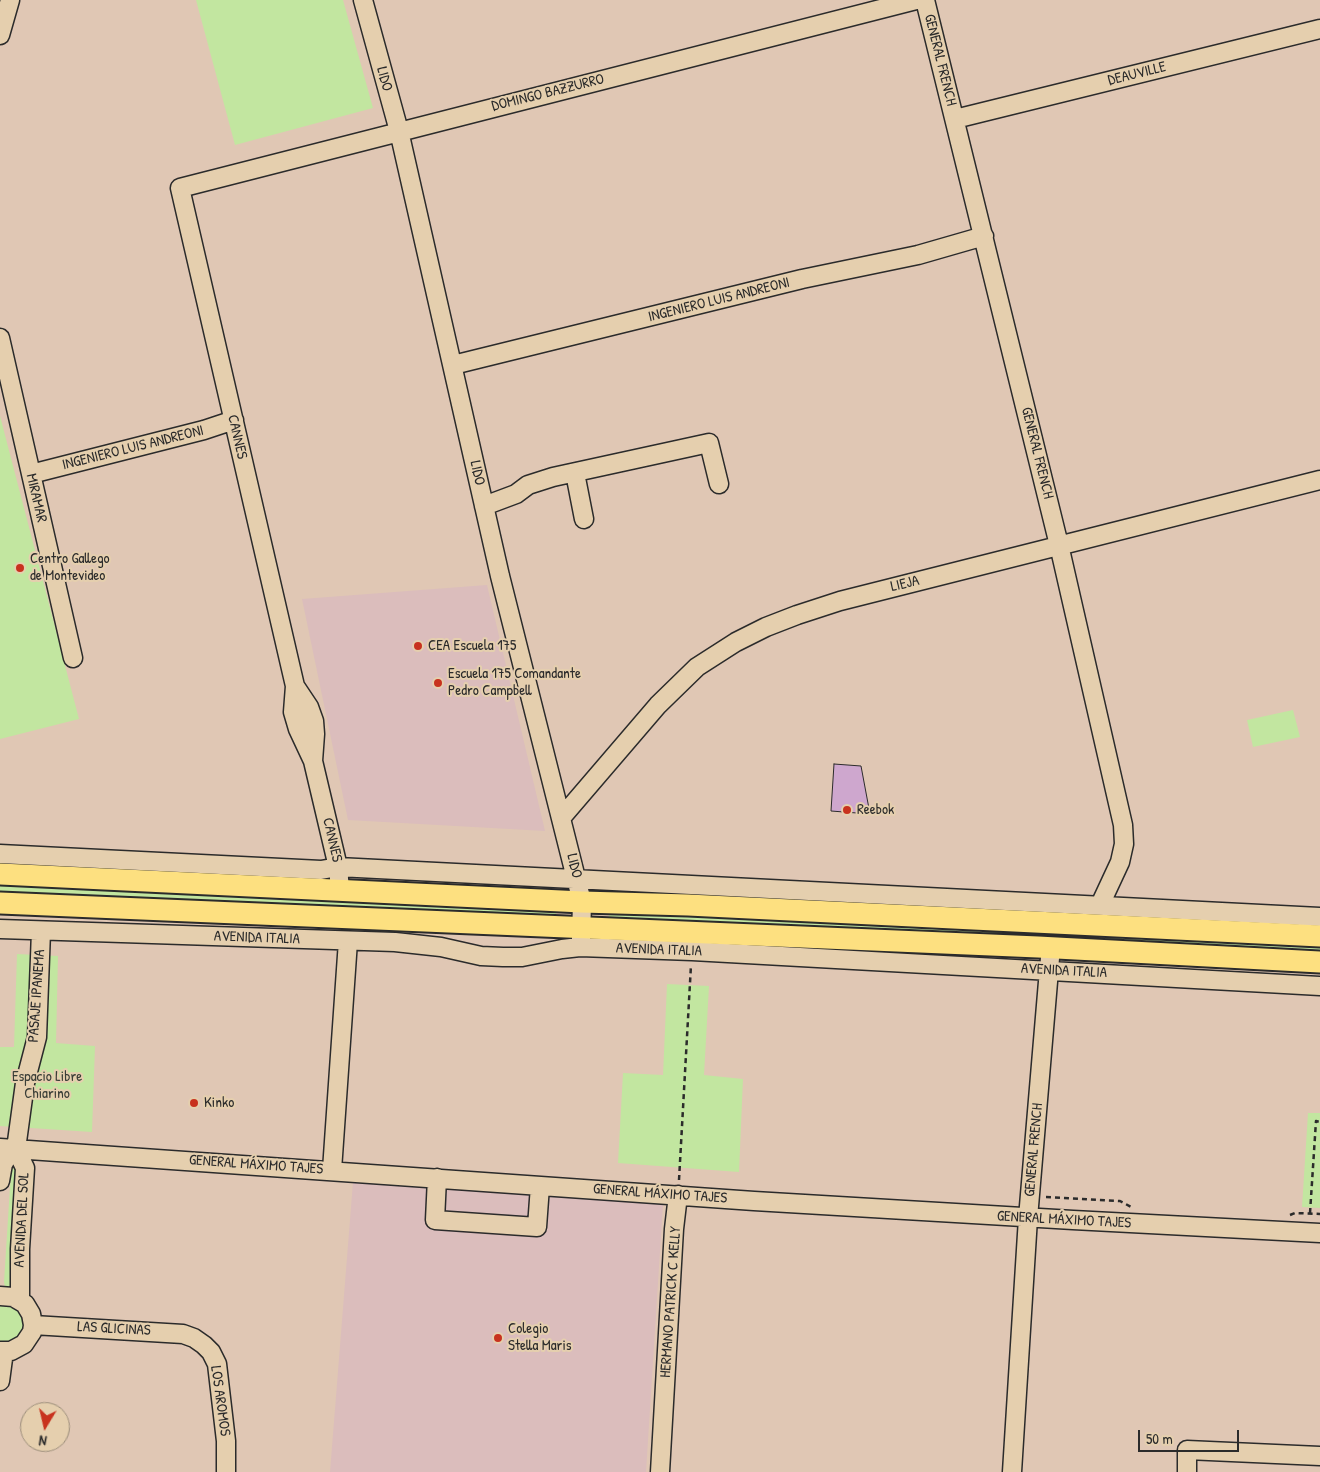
<!DOCTYPE html>
<html>
<head>
<meta charset="utf-8">
<style>
  body { margin:0 }
  #map { position:relative; width:1320px; height:1472px; overflow:hidden; background:#e0c7b4; font-family:"Patrick Hand",sans-serif }
  canvas { display:block }
  .north { position:absolute; left:20px; top:1402px; width:50px; height:50px; box-sizing:border-box; background:#e5cfae; border:1px solid #9b8d7a; border-radius:50%; rotate:189deg; font-size:14px; font-weight:700; line-height:20px; text-align:center; color:#2b2b2b }
  .north::after { content:''; display:block; margin:auto; width:18px; height:22px; background:#c8321e; clip-path:polygon(50% 0,100% 100%,50% 72%,0 100%) }
  .scale { position:absolute; left:1138px; top:1430px; width:101px; height:22px; box-sizing:border-box; border:2px solid #2b2b2b; border-top:0; padding-left:6px; font-size:15px; line-height:18px; white-space:nowrap; color:#2b2b2b; -webkit-text-stroke:4px #e5cfae; paint-order:stroke }
</style>
</head>
<body>
<div id="map">
<canvas width="1320" height="1472"></canvas>
<div class="north">N</div>
<div class="scale">50 m</div>
</div>
<script>
const context = document.querySelector('canvas').getContext('2d');
context.lineJoin = 'round';
function fill(path, color) { context.fillStyle = color; context.fill(path, 'evenodd'); }
const poly = rows => new Path2D(rows.map(r => 'M' + r).join(''));
function strokePath(path, color, width, dash) { context.strokeStyle = color; context.lineWidth = width; context.lineCap = dash ? 'butt' : 'round'; context.setLineDash(dash || []); context.stroke(path); }
function drawText(font, color, halo, rows, align = 'center') {
  context.font = font + ' "Patrick Hand",sans-serif'; context.lineWidth = 4; context.setLineDash([]); context.textBaseline = 'middle'; context.strokeStyle = halo; context.fillStyle = color; for (const [text, x, y, turn = 0] of rows) {
    context.save(); context.translate(x, y); context.rotate((+turn || 0) * Math.PI / 180); context.textAlign = isNaN(turn) ? turn : align; if (halo) context.strokeText(text, 0, 0); context.fillText(text, 0, 0); context.restore();
  }
}
fill(poly([
  [487,585,545,831,348,820,302,599],
  [353,1182,663,1204,646,1472,330,1472]
]), '#dbbdbc');
fill(poly([
  [196,0,343,0,373,108,235,145],
  [0,416,79,719,0,739],
  [1293,710,1300,737,1253,747,1247,720],
  [0,880,556,911,556,915,555,918,0,891],
  [613,911,1320,945,1320,957,609,920,609,915],
  [17,954,58,956,56,1043,95,1046,92,1132,0,1126,0,1047,14,1047],
  [667,984,709,986,704,1075,743,1079,739,1172,618,1163,623,1073,663,1075],
  [1308,1113,1320,1113,1320,1208,1302,1207],
  [15,1166,19,1167,13,1286,9,1288,5,1287,4,1282,11,1171],
  [0,1302,25,1310,26,1336,0,1347]
]), '#c2e6a0');
const building = poly([
  [834,764,861,766,870,814,831,811,834,764]
]);
fill(building, '#cea7ce');
strokePath(building, '#2b2b2b', 1);
const minor = poly([
  [363,0,399,131,500,576,582,902,581,939],
  [925,0,1059,545,1123,825,1124,844,1120,862,1100,905],
  [0,35,10,0],
  [955,119,1320,29],
  [0,338,73,658],
  [453,365,802,279,918,255,984,236],
  [575,473,584,519],
  [31,474,204,430,234,420],
  [484,506,516,494,528,485,553,477,709,443,719,484],
  [295,686,309,707,314,721,315,734,313,761],
  [562,817,658,705,697,667,736,642,766,627,797,615,840,601,1320,480],
  [0,854,321,870,338,867,1320,917],
  [340,890,338,867,313,761,298,729,293,712,295,686,180,188,916,0],
  [0,929,395,942,441,947,481,956,503,957,522,957,562,949,580,947,692,951,1320,986],
  [0,1148,754,1201,1073,1220,1320,1233],
  [16,1149,25,1083,37,1037,41,931],
  [16,1149,25,1168,20,1249,20,1300],
  [332,1170,348,941],
  [437,1178,435,1220,537,1227,540,1186],
  [0,1181,3,1164,8,1156,16,1149],
  [0,1296,13,1297,25,1304,31,1314,33,1325,32,1332,24,1344,11,1351,0,1351],
  [33,1325,183,1334,194,1338,204,1345,211,1352,217,1364,226,1441,226,1472],
  [0,1381,4,1351],
  [660,1472,674,1229,678,1195],
  [1012,1472,1028,1218,1050,958],
  [1187,1472,1187,1450,1320,1456]
]);
const major = poly([
  [0,874,582,902,688,905,1320,936],
  [0,903,1038,947,1320,962]
]);
strokePath(minor, '#2b2b2b', 21);
strokePath(major, '#2b2b2b', 25);
strokePath(poly([
  [679,1180,691,965],
  [1046,1197,1120,1201,1133,1208],
  [1310,1213,1316,1121,1320,1122],
  [1290,1215,1295,1213,1320,1214]
]), '#2b2b2b', 2.5, [5, 4]);
strokePath(minor, '#e5cfae', 18);
strokePath(major, '#fde080', 21);
for (const [x, y, r, color] of [
  [20,568,5,"#c8321e"],
  [418,646,5,"#c8321e"],
  [438,683,5,"#c8321e"],
  [847,810,5,"#c8321e"],
  [194,1103,5,"#c8321e"],
  [498,1338,5,"#c8321e"]
]) { const dot = new Path2D(); dot.arc(x, y, r, 0, 2 * Math.PI); context.fillStyle = color; context.fill(dot); strokePath(dot, '#e5cfae', 2); }
drawText('15px', '#2b2b2b', '#e5cfae', [
  ["GENERAL FRENCH",940,60,76],
  ["DEAUVILLE",1137,74,-14],
  ["LIDO",384,79,75],
  ["DOMINGO BAZZURRO",548,93,-14],
  ["INGENIERO LUIS ANDREONI",719,300,-14],
  ["CANNES",237,437,77],
  ["INGENIERO LUIS ANDREONI",133,448,-14],
  ["GENERAL FRENCH",1037,453,76],
  ["LIDO",477,473,78],
  ["MIRAMAR",36,498,77],
  ["LIEJA",905,584,-14],
  ["CANNES",332,840,77],
  ["LIDO",574,866,76],
  ["AVENIDA ITALIA",257,938,2],
  ["AVENIDA ITALIA",659,950,2],
  ["AVENIDA ITALIA",1064,971,3],
  ["PASAJE IPANEMA",37,996,-86],
  ["GENERAL FRENCH",1034,1150,-85],
  ["GENERAL MÁXIMO TAJES",256,1165,4],
  ["GENERAL MÁXIMO TAJES",660,1194,4],
  ["AVENIDA DEL SOL",22,1220,-87],
  ["GENERAL MÁXIMO TAJES",1064,1220,3],
  ["HERMANO PATRICK C KELLY",671,1302,-86],
  ["LAS GLICINAS",114,1329,3],
  ["LOS AROMOS",220,1401,82]
]);
drawText('15px', '#2b2b2b', '#e5cfae', [
  ["Centro Gallego",30,559],
  ["de Montevideo",30,576],
  ["CEA Escuela 175",428,646],
  ["Escuela 175 Comandante",448,674],
  ["Pedro Campbell",448,691],
  ["Reebok",857,810],
  ["Kinko",204,1103],
  ["Colegio",508,1329],
  ["Stella Maris",508,1346]
], 'left');
drawText('15px', '#3a3e37', '#e5cfae', [
  ["Espacio Libre",47,1077],
  ["Chiarino",47,1094]
]);
</script>
</body>
</html>
